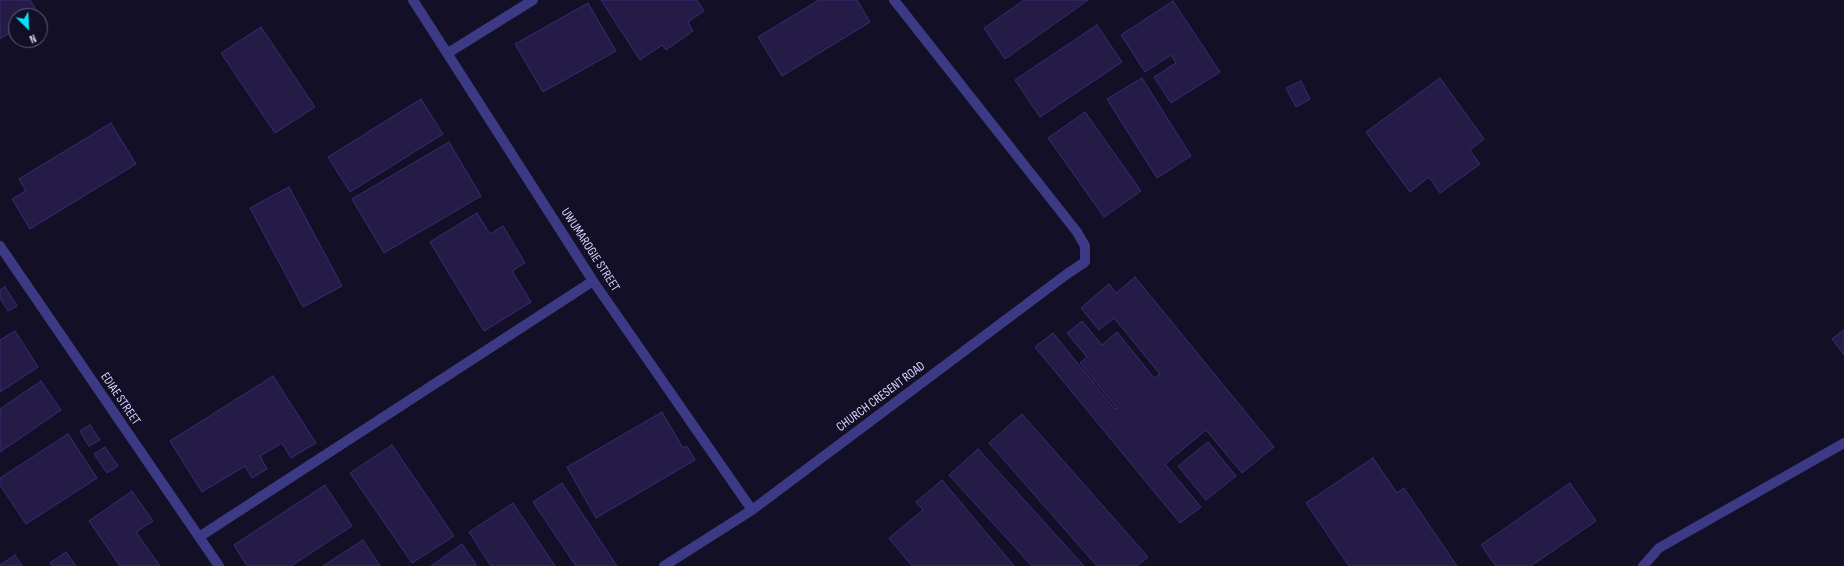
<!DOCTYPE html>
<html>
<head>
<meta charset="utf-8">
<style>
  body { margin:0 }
  #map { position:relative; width:1844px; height:566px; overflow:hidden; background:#130f26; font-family:"Sofia Sans Condensed",sans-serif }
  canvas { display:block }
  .north { position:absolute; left:8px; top:8px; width:40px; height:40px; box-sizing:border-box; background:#130f26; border:1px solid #625e7d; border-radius:50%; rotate:156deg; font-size:11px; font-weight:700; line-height:16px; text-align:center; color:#d9d4ff }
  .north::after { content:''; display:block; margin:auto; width:14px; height:18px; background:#00e5ff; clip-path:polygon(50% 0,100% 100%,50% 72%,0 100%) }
</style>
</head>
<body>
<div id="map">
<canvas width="1844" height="566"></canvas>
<div class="north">N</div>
</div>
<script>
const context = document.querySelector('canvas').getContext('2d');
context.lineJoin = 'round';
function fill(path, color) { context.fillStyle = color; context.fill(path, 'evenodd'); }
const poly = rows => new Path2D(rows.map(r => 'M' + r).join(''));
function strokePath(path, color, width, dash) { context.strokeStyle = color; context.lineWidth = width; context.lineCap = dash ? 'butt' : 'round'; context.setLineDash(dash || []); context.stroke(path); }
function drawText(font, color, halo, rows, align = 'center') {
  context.font = font + ' "Sofia Sans Condensed",sans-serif'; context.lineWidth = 3; context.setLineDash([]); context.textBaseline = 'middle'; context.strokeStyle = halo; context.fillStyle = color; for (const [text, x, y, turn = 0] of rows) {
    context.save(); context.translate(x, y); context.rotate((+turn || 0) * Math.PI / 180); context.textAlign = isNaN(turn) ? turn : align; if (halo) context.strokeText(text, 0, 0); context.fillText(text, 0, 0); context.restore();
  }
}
const building = poly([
  [0,0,30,0,39,14,35,16,16,16,16,29,0,39,0,0],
  [601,0,697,0,704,11,688,22,693,31,666,50,662,45,640,60,601,0],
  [819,0,857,0,870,22,782,76,758,37,819,0],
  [1024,0,1088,0,1005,59,984,28,1024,0],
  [1173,1,1220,72,1171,103,1154,77,1176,63,1171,55,1145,72,1121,35,1173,1],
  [588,3,616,51,543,92,515,44,588,3],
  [1097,25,1122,62,1040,117,1015,80,1097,25],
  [261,27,315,107,275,133,221,53,261,27],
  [1142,78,1191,156,1157,178,1107,99,1142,78],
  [1440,78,1484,139,1470,150,1480,164,1440,193,1429,177,1410,192,1366,132,1440,78],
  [1301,81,1310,99,1296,107,1286,88,1301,81],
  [421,99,443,134,350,192,328,157,421,99],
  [1085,112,1141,191,1104,217,1048,138,1085,112],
  [111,123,136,164,30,229,12,199,26,191,19,179,111,123],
  [449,142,481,196,384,253,352,199,449,142],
  [289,187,342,286,303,307,250,208,289,187],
  [477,213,490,234,503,226,525,263,512,271,531,302,484,331,430,242,477,213],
  [1135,277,1274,447,1242,473,1206,430,1165,464,1201,507,1180,523,1035,347,1053,333,1115,409,1117,408,1080,363,1087,357,1067,333,1082,321,1102,345,1117,332,1154,378,1160,374,1114,318,1099,330,1081,308,1109,284,1116,293,1135,277],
  [5,287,17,306,8,311,0,298,0,290,5,287],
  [1844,330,1844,355,1832,339,1844,330],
  [15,331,38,367,0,392,0,340,15,331],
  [273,376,316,443,291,458,282,443,260,456,267,469,252,478,245,466,202,492,170,441,273,376],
  [41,381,61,410,0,452,0,409,41,381],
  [662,412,683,448,687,446,695,460,596,518,567,467,662,412],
  [1022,414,1148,557,1137,566,1097,566,989,443,1022,414],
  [90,425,100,440,89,446,80,431,90,425],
  [68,434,97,478,26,524,0,485,0,478,68,434],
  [1208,442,1236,476,1206,500,1178,466,1208,442],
  [392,445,454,536,412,563,350,473,392,445],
  [105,447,118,466,107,473,94,454,105,447],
  [978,449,1084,566,1032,566,949,475,978,449],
  [1373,458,1397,493,1404,488,1457,566,1349,566,1306,503,1373,458],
  [942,480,1014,566,912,566,889,538,923,510,916,502,942,480],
  [562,483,617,566,576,566,533,502,562,483],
  [1570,483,1596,521,1531,566,1496,566,1481,545,1570,483],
  [325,485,352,526,291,566,247,566,234,545,325,485],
  [132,491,153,521,136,532,160,566,120,566,89,521,132,491],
  [513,503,555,566,491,566,469,532,513,503],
  [363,540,380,566,323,566,363,540],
  [462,544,477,566,431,566,462,544],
  [66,552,76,566,52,566,50,563,66,552],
  [15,555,22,566,0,566,0,565,15,555]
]);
fill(building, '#241b47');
strokePath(building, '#3b2d73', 1);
strokePath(poly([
  [413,0,593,281,752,510],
  [448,53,533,0],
  [0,246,219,566],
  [199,537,593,281],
  [664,566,752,510,1067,274,1085,262,1085,246,1077,232,894,0],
  [1643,566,1659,548,1844,443]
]), '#3d3a85', 10);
drawText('13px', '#d9d4ff', '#130f26', [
  ["UWUMAROGIE STREET",590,250,57],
  ["CHURCH CRESENT ROAD",881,397,-37],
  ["EDIAE STREET",120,399,56]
]);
</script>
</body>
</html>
